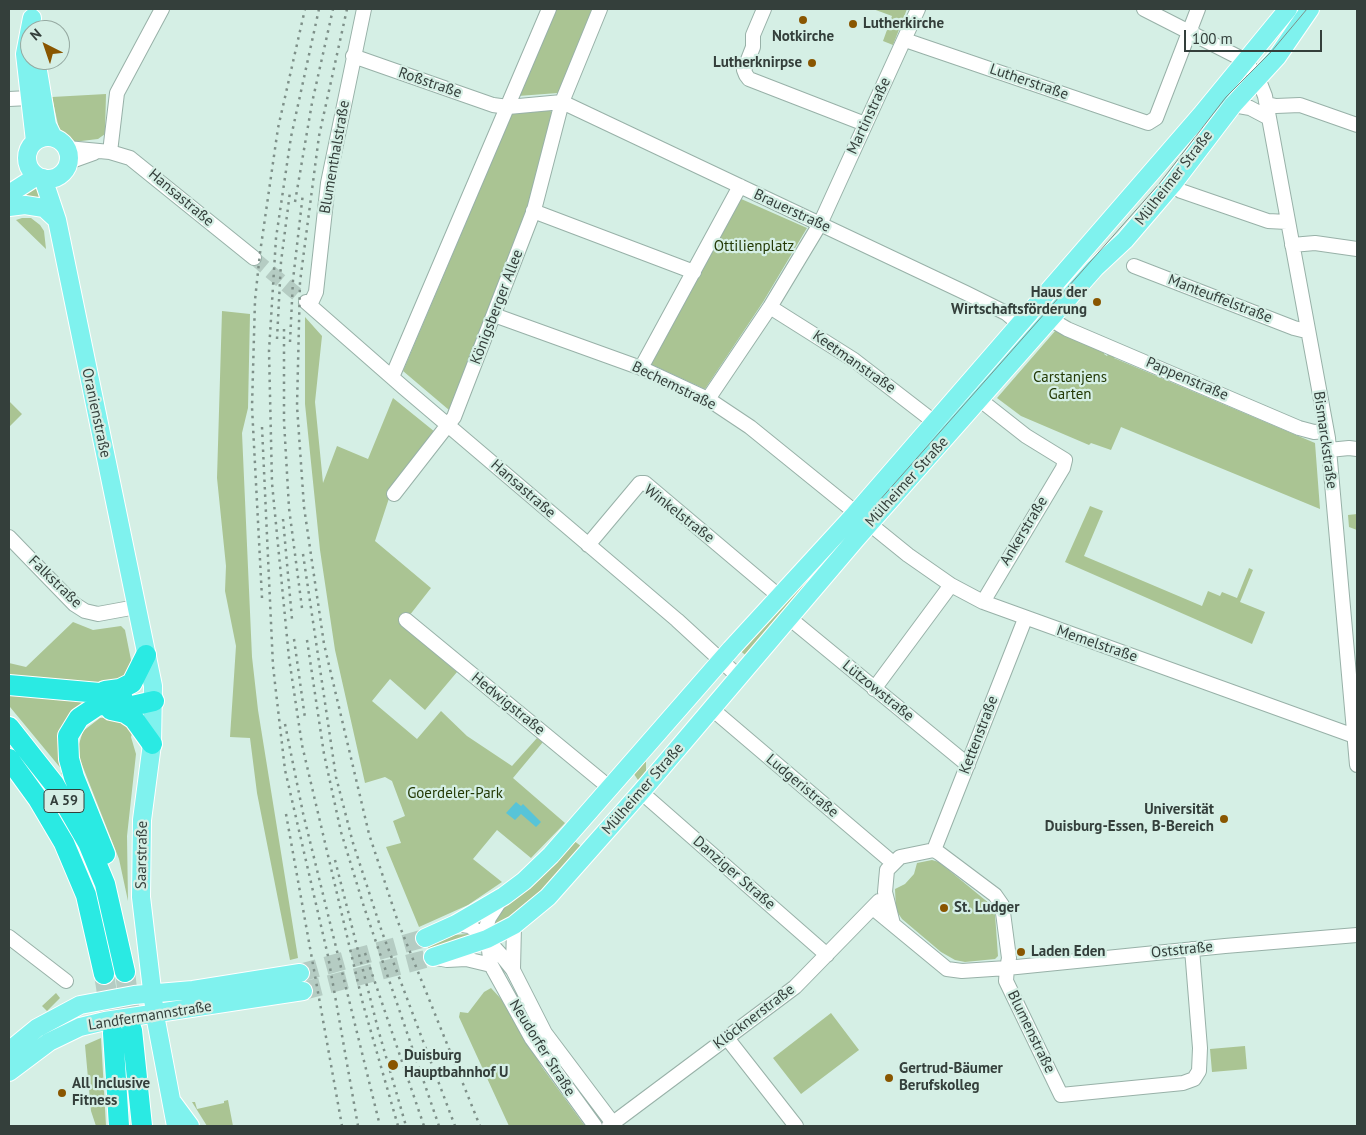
<!DOCTYPE html>
<html>
<head>
<meta charset="utf-8">
<style>
  body { margin:0 }
  #map { position:relative; width:1366px; height:1135px; overflow:hidden; background:#d5efe5; font-family:"PT Sans",sans-serif }
  canvas { display:block }
  .frame { position:absolute; inset:0; border:10px solid #343f3b; pointer-events:none }
  .north { position:absolute; left:20px; top:20px; width:50px; height:50px; box-sizing:border-box; background:#d5efe5; border:1px solid #95a9a1; border-radius:50%; rotate:319deg; font-size:14px; font-weight:700; line-height:20px; text-align:center; color:#343f3b }
  .north::after { content:''; display:block; margin:auto; width:18px; height:22px; background:#895600; clip-path:polygon(50% 0,100% 100%,50% 72%,0 100%) }
  .scale { position:absolute; left:1184px; top:30px; width:138px; height:22px; box-sizing:border-box; border:2px solid #343f3b; border-top:0; padding-left:6px; font-size:15px; line-height:18px; white-space:nowrap; color:#343f3b; -webkit-text-stroke:4px #d5efe5; paint-order:stroke }
</style>
</head>
<body>
<div id="map">
<canvas width="1366" height="1135"></canvas>
<div class="frame"></div>
<div class="north">N</div>
<div class="scale">100 m</div>
</div>
<script>
const context = document.querySelector('canvas').getContext('2d');
context.lineJoin = 'round';
function fill(path, color) { context.fillStyle = color; context.fill(path, 'evenodd'); }
const poly = rows => new Path2D(rows.map(r => 'M' + r).join(''));
function strokePath(path, color, width, dash) { context.strokeStyle = color; context.lineWidth = width; context.lineCap = dash ? 'butt' : 'round'; context.setLineDash(dash || []); context.stroke(path); }
function drawText(font, color, halo, rows, align = 'center') {
  context.font = font + ' "PT Sans",sans-serif'; context.lineWidth = 4.5; context.setLineDash([]); context.textBaseline = 'middle'; context.strokeStyle = halo; context.fillStyle = color; for (const [text, x, y, turn = 0] of rows) {
    context.save(); context.translate(x, y); context.rotate((+turn || 0) * Math.PI / 180); context.textAlign = isNaN(turn) ? turn : align; if (halo) context.strokeText(text, 0, 0); context.fillText(text, 0, 0); context.restore();
  }
}
fill(poly([
  [554,9,592,9,558,93,518,96],
  [873,9,907,9,893,45,883,41,892,16],
  [106,94,105,134,98,139,73,142,59,129,52,97],
  [550,110,552,114,526,212,449,410,403,371,512,114],
  [36,181,46,204,12,200],
  [739,198,807,228,763,302,705,389,650,364],
  [22,218,31,218,40,225,44,231,46,249,16,220],
  [222,311,250,314,248,408,242,433,252,657,258,710,298,958,290,960,257,793,250,738,230,737,236,646,225,591,226,566,217,478],
  [305,317,322,336,315,402,323,483,337,446,368,459,393,398,435,432,392,489,375,541,431,588,402,625,457,672,425,710,390,679,372,701,417,739,441,711,467,736,512,766,537,738,543,742,513,778,565,823,531,858,497,830,473,859,502,882,468,905,419,927,386,847,401,843,393,821,405,816,392,781,385,777,365,783,335,650,320,550,305,404],
  [1056,330,1104,351,1104,354,1107,356,1109,353,1117,352,1114,358,1315,443,1320,509,1121,427,1111,450,1091,443,1089,445,1021,416,997,398],
  [9,401,22,414,9,427],
  [1090,506,1103,511,1084,556,1202,606,1208,591,1220,596,1222,592,1237,598,1249,568,1253,570,1240,602,1265,612,1252,644,1065,562],
  [1357,514,1357,530,1349,527,1348,515],
  [844,533,848,536,749,658,738,649],
  [73,622,93,630,121,626,125,630,132,665,124,679,105,684,9,675,9,663,26,667],
  [9,691,114,698,77,711,69,786,61,773,63,771,10,707],
  [698,700,646,761,646,778,638,780,634,774,635,770],
  [111,717,121,719,133,730,131,737,136,754,127,836,128,901,119,859,79,757,79,744,83,731,100,718],
  [573,840,582,847,556,881,500,927,492,922,495,915],
  [932,860,939,862,990,904,995,914,998,956,995,959,965,962,955,960,941,952,902,919,896,910,895,889,905,884,914,874,917,863],
  [467,934,471,935,431,953,427,945,453,935],
  [491,988,503,1001,542,1067,585,1126,509,1126,459,1017,460,1012,468,1013,484,992],
  [56,993,60,998,47,1011,42,1006],
  [831,1013,859,1050,801,1094,773,1058],
  [101,1038,106,1126,96,1126,91,1111,85,1045],
  [1245,1046,1247,1069,1212,1072,1210,1049],
  [228,1100,233,1126,207,1126,192,1102,195,1102,197,1109,224,1103,224,1101]
]), '#aac493');
fill(poly([
  [516,802,521,806,523,804,541,822,536,827,521,814,515,820,506,813]
]), '#58c4d8');
strokePath(poly([
  [254,258,306,302]
]), '#b5ccc3', 14, [14, 7]);
strokePath(poly([
  [300,973,425,938],
  [303,991,433,957]
]), '#b5ccc3', 18, [18, 9]);
strokePath(poly([
  [125,972,132,1030],
  [104,974,113,1033]
]), '#b5ccc3', 20, [20, 10]);
const minor = poly([
  [764,9,753,35,753,47,744,70,746,75,749,79,865,124],
  [1144,9,1244,60,1258,78,1265,96,1328,438,1357,765],
  [905,40,1148,123,1156,118,1198,9],
  [353,56,493,105,508,107,562,102,966,293,1006,313,1019,324],
  [9,99,29,98],
  [1267,104,1276,106,1300,105,1357,125],
  [1233,105,1250,108,1269,118],
  [67,148,110,152,130,158,254,258],
  [110,152,117,93,162,9],
  [69,162,94,153],
  [1172,185,1181,191,1268,221,1287,222],
  [533,211,694,272],
  [1292,245,1315,243,1357,249],
  [1134,266,1294,328,1306,331],
  [306,302,403,387,677,620,739,677],
  [310,305,316,292,328,183,364,9],
  [770,307,854,360,933,421],
  [494,315,641,368,708,399,750,427,908,555,951,585,983,602,1357,737],
  [1050,319,1067,329,1299,428,1314,432,1326,431],
  [641,368,740,186],
  [392,377,549,9],
  [708,399,770,307,820,224,918,9],
  [979,399,1026,436,1065,460,1063,468,983,602],
  [1329,450,1349,448,1357,449],
  [394,494,454,417,534,210,562,102,600,9],
  [9,537,74,604,85,611,98,614,136,607],
  [588,545,640,483,645,483,780,597],
  [788,617,968,765],
  [406,620,610,788],
  [874,689,951,585],
  [712,709,893,863],
  [641,792,827,955],
  [934,850,1025,619],
  [502,898,489,918,486,928,491,965,532,1039,595,1126],
  [873,908,947,969,962,971,1007,968,1009,958,1002,905,995,895,939,853,934,850,900,857,887,870,885,892,893,924],
  [456,924,469,926,481,933,501,955,513,970,545,1033,615,1126],
  [9,937,66,981],
  [1192,949,1200,1048,1199,1071,1194,1079,1183,1083,1061,1095,1006,981,1007,968,1225,946,1357,935],
  [436,958,447,960,466,959,491,965],
  [513,970,514,925],
  [727,1038,796,1126],
  [609,1126,795,987,879,901]
]);
const major = poly([
  [32,18,25,54,35,141],
  [37,65,47,125,53,137],
  '27 158a21 21 0 1 1 42 0a21 21 0 1 1-42 0Z',
  [43,178,57,220,153,686,152,744,142,820,141,897,155,1015,176,1126],
  [9,194,37,176],
  [9,207,25,205,44,208,57,220],
  [425,938,456,924,504,896,524,881,551,855,731,649,855,514,1201,115,1288,9],
  [433,957,487,939,514,925,548,897,641,792,856,539,1095,268,1125,240,1172,185,1233,105,1277,57,1310,9],
  [9,1051,37,1028,80,1005,134,995,193,990,300,973],
  [9,1072,49,1042,80,1027,105,1021,303,991],
  [173,1103,190,1126]
]);
const highway = poly([
  [9,685,122,695],
  [105,691,120,689,132,683,146,655],
  [111,710,125,713,134,719,152,744],
  [9,727,54,784,88,843,105,884,125,972],
  [9,759,38,799,64,843,86,895,104,974],
  [105,854,74,777,69,759,68,736,79,718,97,706,108,704,132,706,154,701],
  [132,1030,142,1126],
  [113,1033,119,1126]
]);
strokePath(minor, '#98b1a8', 16);
strokePath(major, '#fff', 20);
strokePath(highway, '#fff', 22);
strokePath(minor, '#fff', 14);
strokePath(major, '#7ff2ee', 18);
strokePath(highway, '#2aeae3', 20);
strokePath(poly([
  [879,501,1159,184,1226,97,1271,52,1307,9]
]), '#7e9089', 1);
strokePath(poly([
  [319,9,291,137,276,238,269,351,272,483,289,658,302,745,363,1004,398,1126],
  [347,9,319,136,300,282,297,406,304,507,324,644,369,834,398,922,480,1126],
  [295,202,312,103,333,9],
  [284,329,284,421,289,508,302,608],
  [277,339,281,262,290,192],
  [290,342,293,280,303,193],
  [262,427,273,666,285,770,328,956,358,1126],
  [283,519,292,619],
  [303,554,336,777,353,843,382,932,455,1126],
  [262,598,252,407,255,300,260,253,278,128,305,9],
  [294,639,305,718],
  [307,640,324,754,341,832,364,907,439,1126],
  [285,724,303,813,380,1126],
  [286,814,342,1126],
  [335,860,378,1029,406,1126],
  [365,953,424,1126]
]), '#7e9089', 2.5, [2.5, 5]);
for (const [x, y, r, color] of [
  [803,20,5,"#895600"],
  [853,24,5,"#895600"],
  [812,63,5,"#895600"],
  [1097,302,5,"#895600"],
  [1224,819,5,"#895600"],
  [944,908,5,"#895600"],
  [1021,952,5,"#895600"],
  [393,1065,6,"#895600"],
  [889,1078,5,"#895600"],
  [62,1093,5,"#895600"]
]) { const dot = new Path2D(); dot.arc(x, y, r, 0, 2 * Math.PI); context.fillStyle = color; context.fill(dot); strokePath(dot, '#d5efe5', 2); }
for (const [x, y, w] of [
  [64,801,40]
]) { const box = new Path2D(); box.roundRect(x - w / 2, y - 11.5, w, 23, 4); context.fillStyle = '#d5efe5'; context.fill(box); strokePath(box, '#343f3b', 1); }
drawText('bold 14px', '#343f3b', null, [
  ["A 59",64,801]
]);
drawText('bold 15px', '#343f3b', '#d5efe5', [
  ["Lutherkirche",863,24],
  ["Notkirche",803,37,"center"],
  ["Lutherknirpse",802,63,"right"],
  ["Haus der",1087,293,"right"],
  ["Wirtschaftsförderung",1087,310,"right"],
  ["Universität",1214,810,"right"],
  ["Duisburg-Essen, B-Bereich",1214,827,"right"],
  ["St. Ludger",954,908],
  ["Laden Eden",1031,952],
  ["Duisburg",404,1056],
  ["Hauptbahnhof U",404,1073],
  ["Gertrud-Bäumer",899,1069],
  ["Berufskolleg",899,1086],
  ["All Inclusive",72,1084],
  ["Fitness",72,1101]
], 'left');
drawText('15px', '#343f3b', '#d5efe5', [
  ["Lutherstraße",1029,82,19],
  ["Roßstraße",430,83,19],
  ["Martinstraße",869,116,-65],
  ["Blumenthalstraße",335,157,-80],
  ["Mülheimer Straße",1174,178,-52],
  ["Hansastraße",181,198,40],
  ["Brauerstraße",792,211,25],
  ["Manteuffelstraße",1220,299,21],
  ["Königsberger Allee",497,307,-69],
  ["Keetmanstraße",854,362,35],
  ["Pappenstraße",1187,379,23],
  ["Bechemstraße",674,386,26],
  ["Oranienstraße",96,413,78],
  ["Bismarckstraße",1325,440,82],
  ["Mülheimer Straße",907,482,-48],
  ["Hansastraße",523,489,41],
  ["Winkelstraße",679,514,38],
  ["Ankerstraße",1024,531,-59],
  ["Falkstraße",55,582,44],
  ["Memelstraße",1097,644,19],
  ["Lützowstraße",878,691,39],
  ["Hedwigstraße",508,704,39],
  ["Kettenstraße",979,735,-69],
  ["Ludgeristraße",802,786,40],
  ["Mülheimer Straße",643,789,-49],
  ["Saarstraße",142,855,-89],
  ["Danziger Straße",734,873,41],
  ["Oststraße",1182,950,-6],
  ["Landfermannstraße",150,1016,-9],
  ["Klöcknerstraße",754,1017,-37],
  ["Blumenstraße",1031,1032,64],
  ["Neudorfer Straße",542,1048,58]
]);
drawText('15px', '#233905', '#d5efe5', [
  ["Ottilienplatz",754,247],
  ["Carstanjens",1070,378],
  ["Garten",1070,395],
  ["Goerdeler-Park",455,794]
]);
</script>
</body>
</html>
